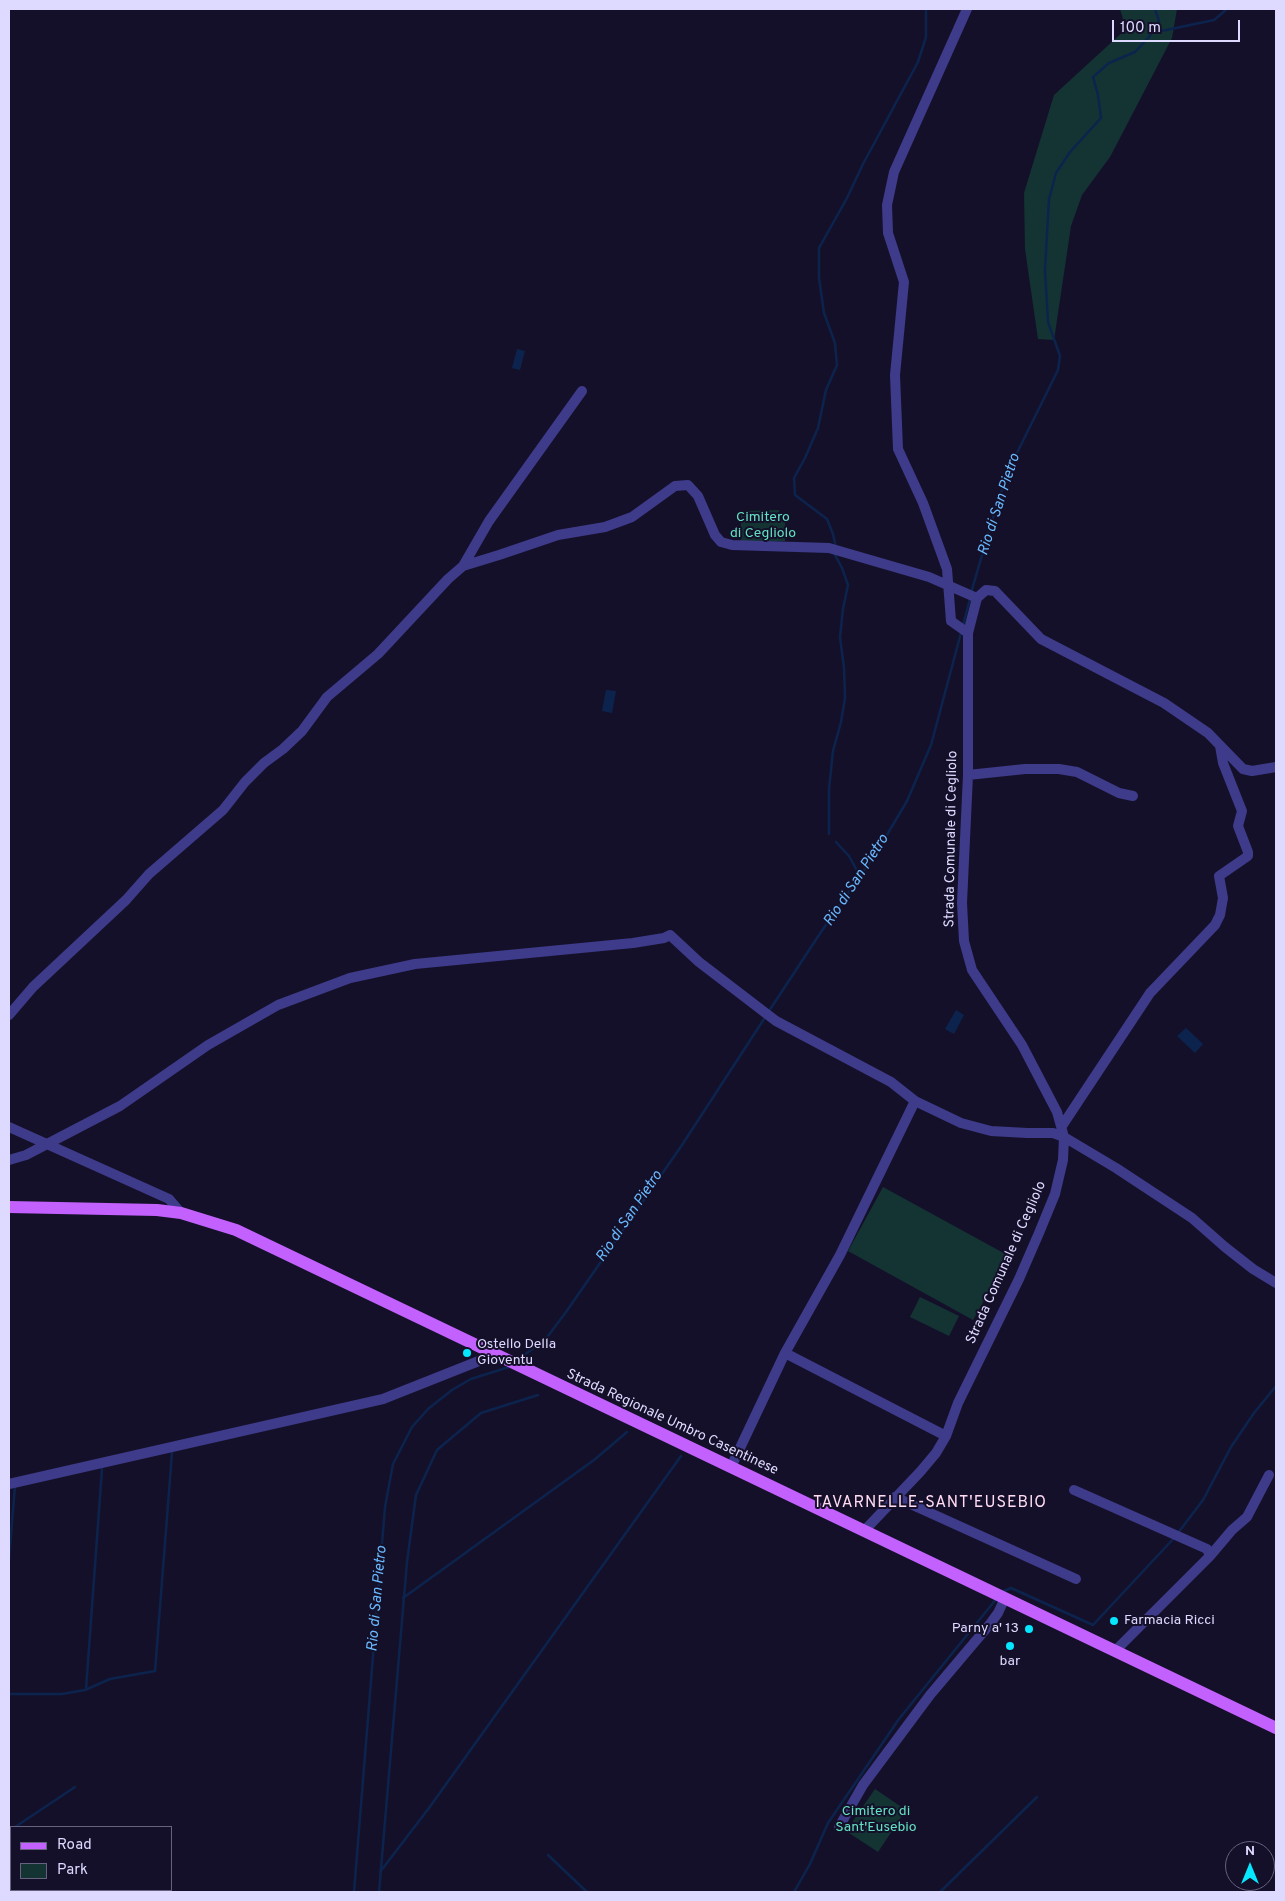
<!DOCTYPE html>
<html>
<head>
<meta charset="utf-8">
<style>
  body { margin:0 }
  #map { position:relative; width:1285px; height:1901px; overflow:hidden; background:#15102a; font-family:Overpass,sans-serif }
  canvas { display:block }
  .frame { position:absolute; inset:0; border:10px solid #dedaff; pointer-events:none }
  .legend { position:absolute; left:10px; top:1826px; width:162px; height:65px; box-sizing:border-box; background:#15102a; border:1px solid #65617f; margin:0; padding:6px 9px; list-style:none; font-size:15px; color:#dedaff }
  .legend li { display:flex; align-items:center; gap:10px; height:25px }
  .legend b { width:25px; border:1px solid #65617f }
  .north { position:absolute; left:1225px; top:1841px; width:50px; height:50px; box-sizing:border-box; background:#15102a; border:1px solid #65617f; border-radius:50%; rotate:0deg; font-size:14px; font-weight:700; line-height:20px; text-align:center; color:#dedaff }
  .north::after { content:''; display:block; margin:auto; width:18px; height:22px; background:#06e7ff; clip-path:polygon(50% 0,100% 100%,50% 72%,0 100%) }
  .scale { position:absolute; left:1112px; top:20px; width:128px; height:22px; box-sizing:border-box; border:2px solid #dedaff; border-top:0; padding-left:6px; font-size:15px; line-height:18px; white-space:nowrap; color:#dedaff; -webkit-text-stroke:4px #15102a; paint-order:stroke }
</style>
</head>
<body>
<div id="map">
<canvas width="1285" height="1901"></canvas>
<div class="frame"></div>
<ul class="legend">
<li><b style="height:6px;background:#c361ff"></b>Road</li>
<li><b style="height:14px;background:#133433"></b>Park</li>
</ul>
<div class="north">N</div>
<div class="scale">100 m</div>
</div>
<script>
const context = document.querySelector('canvas').getContext('2d');
context.lineJoin = 'round';
function fill(path, color) { context.fillStyle = color; context.fill(path, 'evenodd'); }
const poly = rows => new Path2D(rows.map(r => 'M' + r).join(''));
function strokePath(path, color, width, dash) { context.strokeStyle = color; context.lineWidth = width; context.lineCap = dash ? 'butt' : 'round'; context.setLineDash(dash || []); context.stroke(path); }
function drawText(font, color, halo, rows, align = 'center') {
  context.font = font + ' Overpass,sans-serif'; context.lineWidth = 4; context.setLineDash([]); context.textBaseline = 'middle'; context.strokeStyle = halo; context.fillStyle = color; for (const [text, x, y, turn = 0] of rows) {
    context.save(); context.translate(x, y); context.rotate((+turn || 0) * Math.PI / 180); context.textAlign = isNaN(turn) ? turn : align; if (halo) context.strokeText(text, 0, 0); context.fillText(text, 0, 0); context.restore();
  }
}
fill(poly([
  [1120,9,1177,9,1172,38,1110,157,1082,195,1071,226,1054,340,1038,339,1025,249,1024,193,1054,95,1126,29],
  [779,510,779,513,785,513,785,541,741,542,741,513,745,513,745,511],
  [883,1187,1009,1256,973,1320,848,1251],
  [920,1297,959,1316,949,1336,910,1317],
  [875,1789,906,1810,878,1852,846,1831]
]), '#133433');
fill(poly([
  [517,349,525,351,520,370,512,368],
  [606,690,616,691,612,713,602,711],
  [956,1010,964,1015,954,1034,945,1029],
  [1186,1028,1203,1044,1195,1053,1177,1036]
]), '#0c244d');
strokePath(poly([
  [1152,33,1214,20,1227,9],
  [836,548,833,534,827,519,795,495,794,478,805,458,818,428,826,390,837,365,835,343,824,313,819,278,819,248,847,198,863,164,918,62,926,37,926,9],
  [971,593,996,507,1011,465,1058,370,1060,356,1048,322,1045,270,1049,199,1056,173,1070,152,1101,118,1098,95,1093,77,1109,63,1135,52,1149,37,1159,21,1155,9],
  [963,625,970,599],
  [829,834,829,789,833,751,841,722,845,698,844,668,840,637,843,609,848,585,842,568,835,555,835,553],
  [836,842,849,856,860,876],
  [769,1011,821,932,878,850,907,801,931,745,961,633],
  [520,1358,545,1340,566,1312,682,1145,764,1019],
  [1178,1533,1203,1500,1231,1447,1254,1413,1276,1386],
  [9,1559,15,1486],
  [1002,1592,1011,1588,1093,1625,1175,1537],
  [403,1598,594,1460,627,1432],
  [86,1689,102,1469],
  [9,1694,62,1694,85,1690,110,1679,155,1671,172,1453],
  [15,1827,75,1787],
  [9,1832,11,1830],
  [548,1855,587,1892],
  [380,1872,429,1808,681,1456],
  [354,1892,385,1507,393,1464,412,1427,428,1409,452,1390,471,1379,509,1367],
  [379,1892,407,1562,416,1495,437,1450,481,1413,538,1395],
  [794,1892,810,1864,828,1823,899,1719,997,1598],
  [940,1892,1037,1797]
]), '#0c244d', 2.5);
strokePath(poly([
  [463,566,489,521,582,391],
  [968,633,977,598,986,590,995,591,1041,639,1164,703,1208,733,1243,769,1252,771,1276,767],
  [968,775,1025,769,1059,769,1077,772,1119,793,1133,796],
  [9,1015,33,987,126,900,149,874,223,810,245,782,264,763,283,749,302,731,327,697,378,654,448,579,463,566,499,555,558,535,605,527,632,517,675,486,688,485,698,496,715,535,721,542,732,545,829,548,929,577,977,598],
  [1062,1126,1150,993,1215,925,1220,915,1223,898,1219,876,1248,856,1248,852,1238,826,1242,811,1223,763,1220,746],
  [9,1127,169,1199,181,1213],
  [9,1160,26,1155,120,1106,208,1045,278,1005,350,978,415,964,633,943,664,938,670,935,699,962,776,1021,891,1082,915,1101,961,1123,991,1131,1027,1133,1053,1133,1064,1137,1116,1168,1192,1218,1225,1247,1253,1269,1276,1283],
  [785,1353,840,1255,915,1101],
  [731,1467,785,1353,946,1436],
  [9,1484,383,1399,494,1355],
  [1074,1490,1207,1549,1210,1556,1115,1651],
  [895,1497,1076,1579],
  [864,1531,920,1472,936,1453,946,1436,958,1403,1019,1279,1039,1233,1055,1194,1063,1160,1064,1137,1057,1112,1022,1045,972,970,964,941,962,903,968,775,968,633,951,621,947,569,923,503,898,449,895,375,904,282,888,233,887,205,894,172,967,9],
  [1210,1556,1232,1530,1247,1517,1269,1475],
  [839,1827,863,1785,930,1695,990,1624,998,1613,1005,1598]
]), '#3e3b8a', 10);
strokePath(poly([
  [9,1207,157,1210,181,1213,236,1230,1276,1728]
]), '#c361ff', 12);
for (const [x, y, r, color] of [
  [467,1353,5,"#06e7ff"],
  [1114,1621,5,"#06e7ff"],
  [1029,1629,5,"#06e7ff"],
  [1010,1646,5,"#06e7ff"]
]) { const dot = new Path2D(); dot.arc(x, y, r, 0, 2 * Math.PI); context.fillStyle = color; context.fill(dot); strokePath(dot, '#15102a', 2); }
drawText('14px', '#63e2c2', '#15102a', [
  ["Cimitero",763,518],
  ["di Cegliolo",763,534],
  ["Cimitero di",876,1812],
  ["Sant'Eusebio",876,1828]
]);
drawText('14px', '#dedaff', '#15102a', [
  ["Strada Comunale di Cegliolo",952,839,-89],
  ["Strada Comunale di Cegliolo",1007,1263,-66],
  ["Strada Regionale Umbro Casentinese",672,1423,25]
]);
drawText('14px', '#dedaff', '#15102a', [
  ["Ostello Della",477,1345],
  ["Gioventu",477,1361],
  ["Farmacia Ricci",1124,1621],
  ["Parny a' 13",1019,1629,"right"],
  ["bar",1010,1662,"center"]
], 'left');
drawText('italic 15px', '#68b9ff', '#15102a', [
  ["Rio di San Pietro",1000,505,-72],
  ["Rio di San Pietro",857,881,-57],
  ["Rio di San Pietro",630,1217,-56],
  ["Rio di San Pietro",378,1599,-85]
]);
context.letterSpacing = '1px';
drawText('16px', '#ffdcf2', '#15102a', [
  ["TAVARNELLE-SANT'EUSEBIO",930,1504]
]);
context.letterSpacing = '0px';
</script>
</body>
</html>
